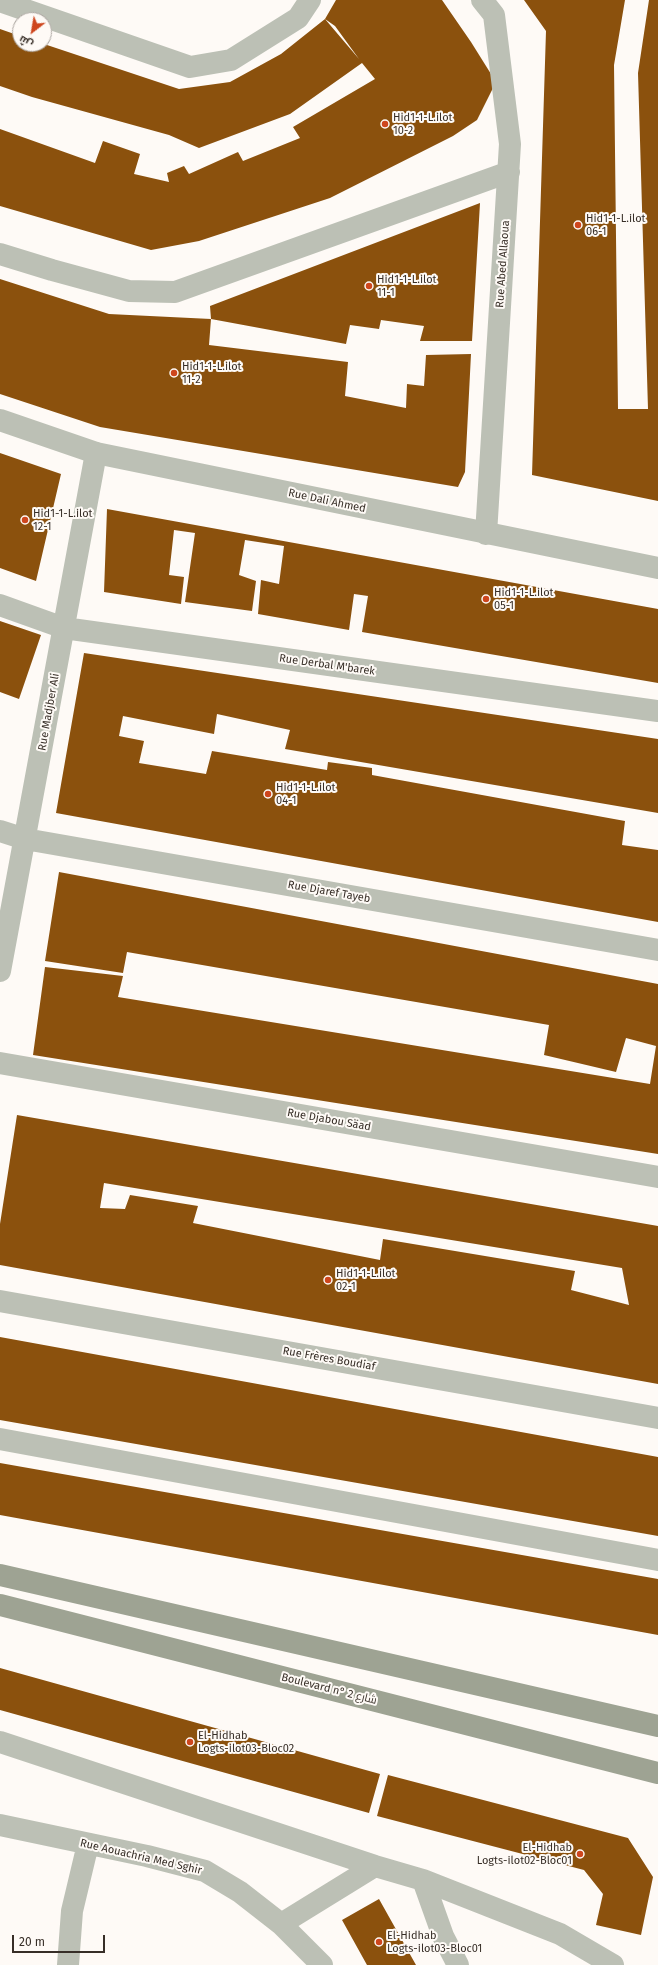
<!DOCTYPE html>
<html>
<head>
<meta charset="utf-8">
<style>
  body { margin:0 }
  #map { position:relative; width:658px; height:1965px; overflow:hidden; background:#fefaf6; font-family:"Fira Sans",Cairo,sans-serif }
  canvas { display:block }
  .north { position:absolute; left:12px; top:12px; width:40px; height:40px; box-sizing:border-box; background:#fefaf6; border:1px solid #aea8a3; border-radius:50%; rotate:211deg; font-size:11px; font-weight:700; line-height:16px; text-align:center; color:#372e27 }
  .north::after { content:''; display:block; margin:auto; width:14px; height:18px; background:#ce461d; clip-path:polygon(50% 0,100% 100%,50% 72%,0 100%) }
  .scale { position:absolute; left:12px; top:1935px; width:93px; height:18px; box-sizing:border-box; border:2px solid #372e27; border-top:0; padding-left:5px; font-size:12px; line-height:14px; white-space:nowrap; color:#372e27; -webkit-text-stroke:3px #fefaf6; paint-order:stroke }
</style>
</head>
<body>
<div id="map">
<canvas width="658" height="1965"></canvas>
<div class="north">ش</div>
<div class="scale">20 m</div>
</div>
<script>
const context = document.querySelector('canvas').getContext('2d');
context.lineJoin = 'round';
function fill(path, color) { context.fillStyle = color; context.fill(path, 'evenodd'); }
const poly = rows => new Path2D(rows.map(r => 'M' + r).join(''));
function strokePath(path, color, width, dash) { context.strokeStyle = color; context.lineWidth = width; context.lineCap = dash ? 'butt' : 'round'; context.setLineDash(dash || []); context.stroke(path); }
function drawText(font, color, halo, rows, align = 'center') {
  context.font = font + ' "Fira Sans",Cairo,sans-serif'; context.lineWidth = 4; context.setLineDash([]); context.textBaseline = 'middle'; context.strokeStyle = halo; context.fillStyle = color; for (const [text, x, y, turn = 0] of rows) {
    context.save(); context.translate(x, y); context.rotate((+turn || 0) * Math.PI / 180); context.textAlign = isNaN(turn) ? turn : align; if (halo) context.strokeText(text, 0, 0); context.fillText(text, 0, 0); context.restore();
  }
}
fill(poly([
  [336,0,442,0,471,42,496,82,477,120,453,136,330,198,199,241,151,250,0,206,0,129,95,163,103,141,140,154,134,174,169,182,167,173,184,166,189,174,238,152,243,161,300,138,293,127,375,79,362,63,290,114,199,148,169,135,32,97,0,86,0,29,20,36,20,44,44,44,179,89,230,82,281,54,325,19],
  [325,19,335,26,359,59],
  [524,0,625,0,614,65,618,409,648,409,638,73,649,0,658,0,658,501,532,475,546,31],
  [480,203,472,341,420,341,424,326,381,320,379,329,350,325,346,344,211,319,209,345,348,362,345,396,406,408,407,384,424,386,426,355,471,354,465,472,458,487,100,427,0,394,0,279,109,314,211,319,210,306],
  [0,453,61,474,36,581,0,568],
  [107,509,658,609,658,683,362,632,368,596,354,594,349,630,258,614,261,580,279,584,284,546,245,540,239,575,256,581,252,611,185,602,195,533,174,530,169,575,184,577,181,604,104,592],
  [0,621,41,635,19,699,0,692],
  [84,653,658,739,658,813,285,749,290,730,217,714,214,734,123,716,119,736,144,741,139,763,206,774,212,751,327,770,328,762,372,768,372,775,625,821,622,845,658,850,658,922,56,813],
  [59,872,658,984,658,1154,33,1055,45,967,123,976,118,997,650,1084,656,1046,626,1038,616,1072,544,1055,549,1025,127,952,123,973,45,961],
  [17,1115,658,1226,658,1384,0,1265,0,1224],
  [104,1183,622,1268,629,1305,571,1290,575,1271,383,1239,380,1260,193,1223,198,1206,130,1195,125,1209,100,1208],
  [0,1337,658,1457,658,1536,0,1420],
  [0,1463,658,1579,658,1635,0,1515],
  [0,1668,380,1774,369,1813,0,1710],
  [388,1775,628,1838,653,1877,641,1935,596,1925,603,1894,584,1870,377,1816],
  [379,1899,416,1965,367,1965,342,1920]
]), '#8b510d');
strokePath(poly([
  [482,0,494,15,510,144,486,534],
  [0,1,190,67,231,60,298,18,310,0],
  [0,254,52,270,129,291,175,292,509,172],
  [0,605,64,628,658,711],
  [0,831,25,839,658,950],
  [0,971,96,453],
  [0,1063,658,1177],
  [0,1301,658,1418],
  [0,1439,658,1560],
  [0,1742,375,1866,423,1880,560,1934,613,1965],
  [0,1825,147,1856,205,1871,240,1892,281,1924,322,1965],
  [423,1880,443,1936,458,1965],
  [281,1924,375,1866],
  [68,1965,72,1911,88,1844]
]), '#bcc0b5', 22);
strokePath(poly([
  [0,420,96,453,658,568]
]), '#bcc0b5', 22);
strokePath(poly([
  [0,1575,658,1726],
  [0,1605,658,1773]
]), '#9ea393', 22);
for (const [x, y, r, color] of [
  [385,124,4,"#ce461d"],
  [578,225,4,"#ce461d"],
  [369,286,4,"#ce461d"],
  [174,373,4,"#ce461d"],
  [25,520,4,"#ce461d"],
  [486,599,4,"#ce461d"],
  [268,794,4,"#ce461d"],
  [328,1280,4,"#ce461d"],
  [190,1742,4,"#ce461d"],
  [580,1854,4,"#ce461d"],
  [379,1942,4,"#ce461d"]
]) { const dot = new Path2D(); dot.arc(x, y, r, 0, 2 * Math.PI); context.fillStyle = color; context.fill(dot); strokePath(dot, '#fefaf6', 1.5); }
drawText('11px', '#372e27', '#fefaf6', [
  ["Hid1-1-L.ilot",393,118],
  ["10-2",393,131],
  ["Hid1-1-L.ilot",586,219],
  ["06-1",586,232],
  ["Hid1-1-L.ilot",377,280],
  ["11-1",377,293],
  ["Hid1-1-L.ilot",182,367],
  ["11-2",182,380],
  ["Hid1-1-L.ilot",33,514],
  ["12-1",33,527],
  ["Hid1-1-L.ilot",494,593],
  ["05-1",494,606],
  ["Hid1-1-L.ilot",276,788],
  ["04-1",276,801],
  ["Hid1-1-L.ilot",336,1274],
  ["02-1",336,1287],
  ["El-Hidhab",198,1736],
  ["Logts-ilot03-Bloc02",198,1749],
  ["El-Hidhab",572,1848,"right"],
  ["Logts-ilot02-Bloc01",572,1861,"right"],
  ["El-Hidhab",387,1936],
  ["Logts-ilot03-Bloc01",387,1949]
], 'left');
drawText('11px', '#372e27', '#fefaf6', [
  ["Rue Abed Allaoua",503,264,-86],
  ["Rue Dali Ahmed",327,501,12],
  ["Rue Derbal M'barek",327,665,8],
  ["Rue Madjber Ali",49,712,-80],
  ["Rue Djaref Tayeb",329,892,10],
  ["Rue Djabou Säad",329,1120,10],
  ["Rue Frères Boudiaf",329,1359,10],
  ["Boulevard n° شارع 2",329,1689,14],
  ["Rue Aouachria Med Sghir",141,1857,13]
]);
</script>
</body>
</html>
